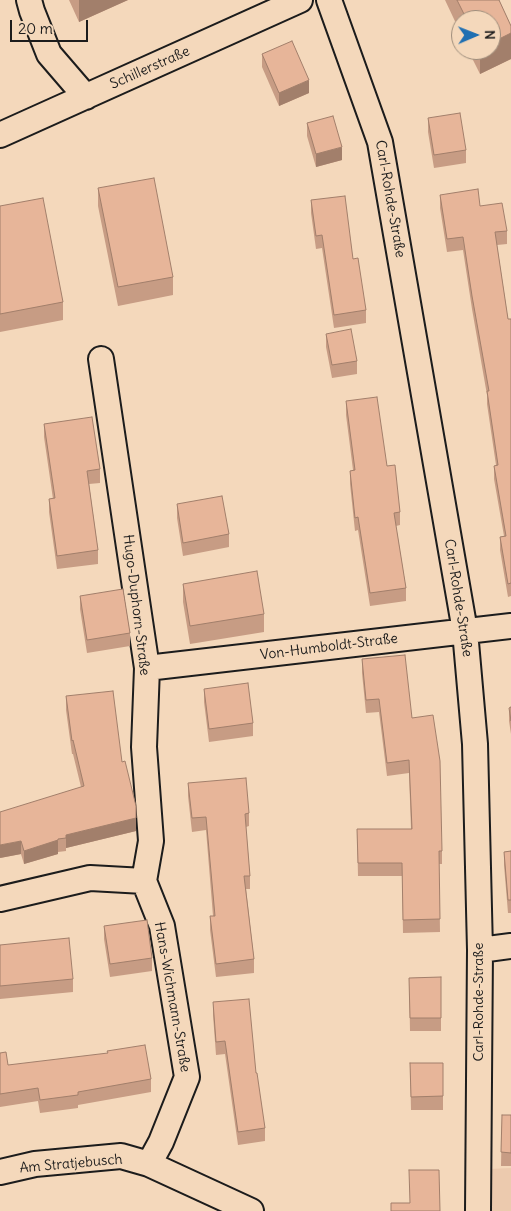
<!DOCTYPE html>
<html>
<head>
<meta charset="utf-8">
<style>
  body { margin:0 }
  #map { position:relative; width:511px; height:1211px; overflow:hidden; background:#f4d8bb; font-family:Delius,sans-serif }
  canvas { display:block }
  .north { position:absolute; left:451px; top:10px; width:50px; height:50px; box-sizing:border-box; background:#f4d8bb; border:1px solid #9e8d7b; border-radius:50%; rotate:89deg; font-size:14px; font-weight:700; line-height:20px; text-align:center; color:#1c1c1c }
  .north::after { content:''; display:block; margin:auto; width:18px; height:22px; background:#1f6fb2; clip-path:polygon(50% 0,100% 100%,50% 72%,0 100%) }
  .scale { position:absolute; left:10px; top:20px; width:78px; height:22px; box-sizing:border-box; border:2px solid #1c1c1c; border-top:0; padding-left:6px; font-size:15px; line-height:18px; white-space:nowrap; color:#1c1c1c; -webkit-text-stroke:4px #f4d8bb; paint-order:stroke }
</style>
</head>
<body>
<div id="map">
<canvas width="511" height="1211"></canvas>
<div class="north">N</div>
<div class="scale">20 m</div>
</div>
<script>
const context = document.querySelector('canvas').getContext('2d');
context.lineJoin = 'round';
function fill(path, color) { context.fillStyle = color; context.fill(path, 'evenodd'); }
const poly = rows => new Path2D(rows.map(r => 'M' + r).join(''));
function strokePath(path, color, width, dash) { context.strokeStyle = color; context.lineWidth = width; context.lineCap = dash ? 'butt' : 'round'; context.setLineDash(dash || []); context.stroke(path); }
function drawText(font, color, halo, rows, align = 'center') {
  context.font = font + ' Delius,sans-serif'; context.lineWidth = 4; context.setLineDash([]); context.textBaseline = 'middle'; context.strokeStyle = halo; context.fillStyle = color; for (const [text, x, y, turn = 0] of rows) {
    context.save(); context.translate(x, y); context.rotate((+turn || 0) * Math.PI / 180); context.textAlign = isNaN(turn) ? turn : align; if (halo) context.strokeText(text, 0, 0); context.fillText(text, 0, 0); context.restore();
  }
}
fill(poly([
  [511,1168,511,1211,489,1211,489,1169]
]), '#eccaae');
const street = poly([
  [29,0,32,11,49,54,86,97],
  [329,0,380,142,465,631,475,744,480,950,478,1211],
  [0,135,300,0],
  [101,359,147,668,144,747,151,841,144,881],
  [147,668,511,626],
  [0,899,90,878,144,881,162,926,187,1077,161,1142,149,1164],
  [480,950,511,946],
  [0,1172,35,1164,121,1156,149,1164,251,1211]
]);
strokePath(street, '#1c1c1c', 28);
strokePath(street, '#f4d8bb', 24);
fill(poly([
  [69,0,128,0,79,22],
  [445,0,499,0,511,26,511,59,480,74,468,50,491,50,491,20,461,20,461,34],
  [262,54,309,93,279,106,262,67],
  [428,118,466,150,466,163,434,168,428,132],
  [307,123,342,160,316,167,307,136],
  [98,188,173,277,173,295,118,306,98,206],
  [440,195,480,206,507,231,507,244,497,245,508,319,511,319,511,596,508,597,500,550,500,537,504,536,494,479,494,466,496,465,487,404,487,395,472,309,463,250,447,252,440,208],
  [311,200,353,259,366,310,366,323,334,328,322,248,316,249,311,213],
  [0,206,63,302,63,320,0,332],
  [326,334,357,361,357,374,332,378,326,347],
  [346,401,387,466,400,512,400,525,396,526,406,588,406,601,370,606,358,530,355,531,350,484,350,471,353,470,346,415],
  [44,424,100,469,100,483,89,484,98,550,98,564,57,569,49,512,49,499,53,499,44,437],
  [177,504,229,534,229,547,183,556,177,518],
  [183,584,264,614,264,632,190,644,183,602],
  [80,596,130,633,130,646,87,653,80,609],
  [362,659,412,718,442,851,442,864,439,864,440,932,403,933,402,876,358,876,357,829,411,829,409,773,387,776,379,712,366,713,362,673],
  [204,689,253,723,253,736,209,742,204,702],
  [66,696,122,762,136,831,66,848,66,851,58,852,58,854,24,864,21,854,0,858,81,787,73,754,72,754,66,710],
  [511,707,511,734,509,721,509,708],
  [188,783,249,813,249,826,246,827,250,876,250,889,246,889,254,959,254,973,216,977,210,930,210,916,213,916,206,830,192,832,188,796],
  [511,851,511,913,508,913,504,865,504,852],
  [104,926,152,958,152,971,110,977,104,939],
  [0,945,73,979,73,992,0,999],
  [441,977,441,1031,410,1031,409,978],
  [213,1002,256,1073,265,1128,265,1141,238,1145,225,1054,216,1055,213,1015],
  [0,1053,8,1065,151,1079,151,1092,78,1105,78,1108,40,1113,38,1101,0,1107],
  [410,1063,443,1063,443,1110,411,1110],
  [502,1115,511,1115,511,1166,501,1166]
]), '#c79c84');
fill(poly([
  [79,0,128,0,79,22],
  [511,33,511,59,480,74,480,50,491,50,491,43],
  [309,80,309,93,279,106,279,93],
  [342,147,342,160,316,167,316,154],
  [136,818,136,831,66,848,66,835],
  [58,840,58,854,24,864,24,851],
  [21,841,21,854,0,858,0,845]
]), '#a27f6b');
const building = poly([
  [457,0,499,0,511,26,511,33,491,43,491,20,467,20,457,0],
  [292,41,309,80,279,93,262,54,292,41],
  [460,113,466,150,434,155,428,118,460,113],
  [333,116,342,147,316,154,307,123,333,116],
  [154,178,173,277,118,287,98,188,154,178],
  [478,189,480,206,502,203,507,231,495,232,508,319,511,319,511,583,508,584,500,537,506,536,494,466,498,465,487,391,489,391,472,296,463,237,447,239,440,195,478,189],
  [345,196,353,259,358,258,366,310,334,315,322,235,316,236,311,200,345,196],
  [43,198,63,302,0,314,0,206,43,198],
  [351,329,357,361,332,365,326,334,351,329],
  [377,397,387,466,395,465,400,512,394,513,406,588,370,593,358,517,355,518,350,471,355,470,346,401,377,397],
  [92,417,100,469,87,471,98,550,57,556,49,499,55,498,44,424,92,417],
  [222,496,229,534,183,543,177,504,222,496],
  [257,571,264,614,190,626,183,584,257,571],
  [123,589,130,633,87,640,80,596,123,589],
  [405,655,412,718,433,715,440,761,442,851,439,851,440,919,403,920,402,863,358,863,357,829,412,829,409,760,387,763,379,699,366,700,362,659,405,655],
  [248,683,253,723,209,729,204,689,248,683],
  [113,691,122,762,125,761,136,806,136,818,66,835,66,838,58,839,58,840,24,851,21,841,0,845,0,812,84,786,73,740,72,741,66,696,113,691],
  [511,707,511,721,509,708,511,707],
  [246,778,249,813,245,814,250,876,244,876,254,959,216,964,210,916,215,916,206,817,192,818,188,783,246,778],
  [511,851,511,900,508,900,504,852,511,851],
  [147,920,152,958,110,964,104,926,147,920],
  [69,938,73,979,0,986,0,945,69,938],
  [441,977,441,1018,410,1018,409,978,441,977],
  [249,999,256,1073,257,1073,265,1128,238,1132,225,1041,216,1042,213,1002,249,999],
  [145,1045,151,1079,78,1092,78,1095,40,1100,38,1088,0,1094,0,1053,6,1052,8,1065,108,1053,107,1051,145,1045],
  [410,1063,443,1063,443,1096,411,1097,410,1063],
  [502,1115,511,1115,511,1153,501,1152,502,1115],
  [409,1170,439,1170,440,1211,391,1211,391,1203,410,1203,409,1170]
]);
fill(building, '#e7b599');
strokePath(building, '#a27f6b', 1);
drawText('14px', '#1c1c1c', '#f4d8bb', [
  ["Schillerstraße",150,68,-24],
  ["Carl-Rohde-Straße",390,199,80],
  ["Carl-Rohde-Straße",458,598,81],
  ["Hugo-Duphorn-Straße",136,605,83],
  ["Von-Humboldt-Straße",329,647,-7],
  ["Hans-Wichmann-Straße",172,997,80],
  ["Carl-Rohde-Straße",479,1002,-90],
  ["Am Stratjebusch",71,1164,-5]
]);
</script>
</body>
</html>
